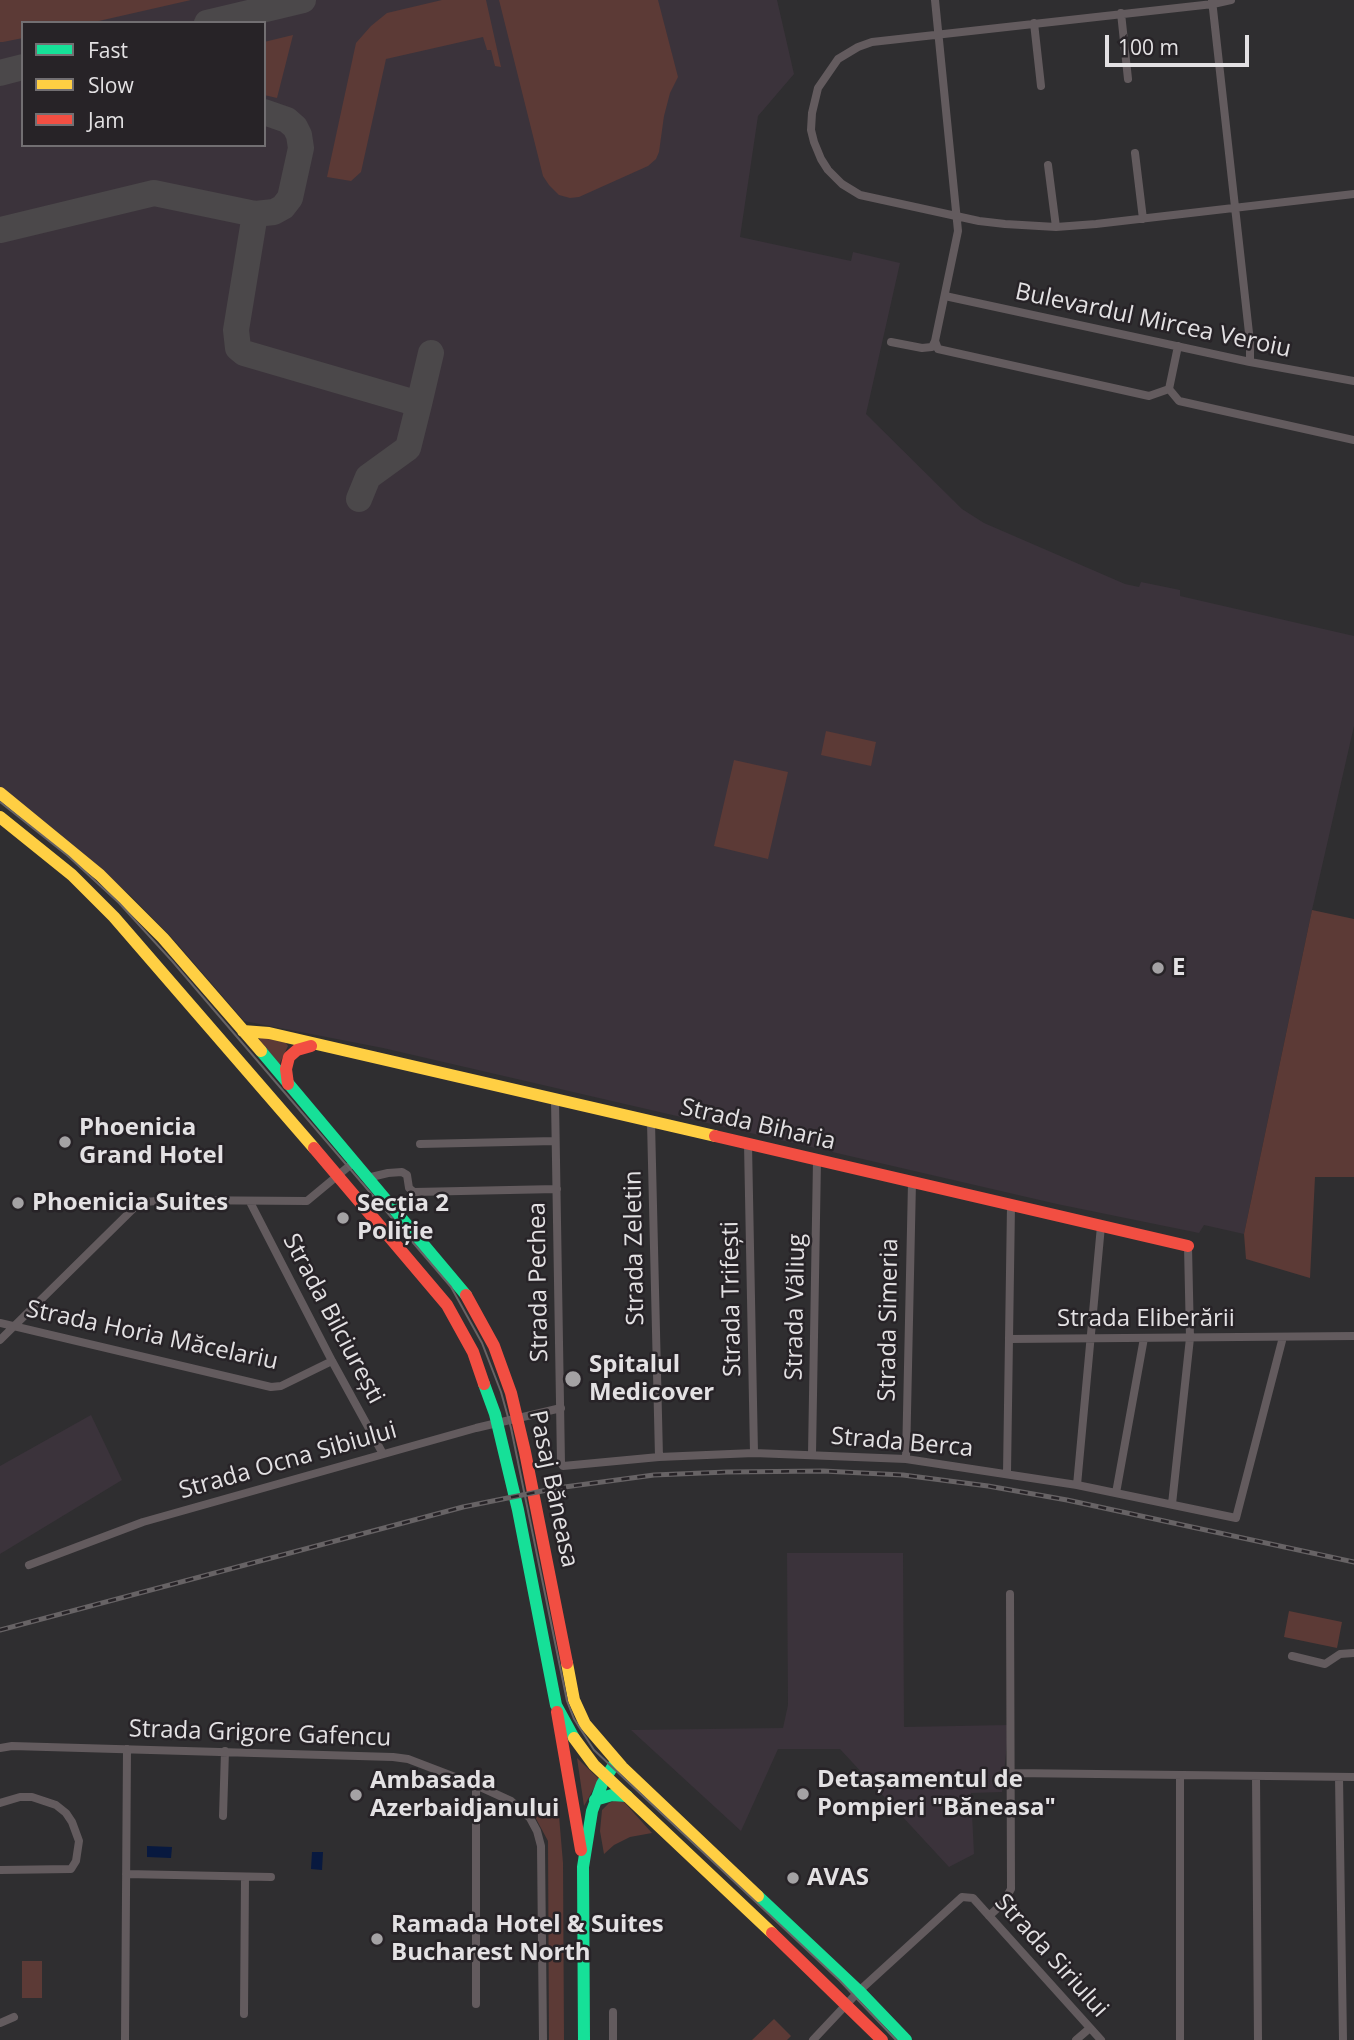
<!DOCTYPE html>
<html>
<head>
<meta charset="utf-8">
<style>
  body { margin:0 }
  #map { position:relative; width:1354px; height:2040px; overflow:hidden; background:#2f2e30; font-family:"Open Sans",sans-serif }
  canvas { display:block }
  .legend { position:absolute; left:21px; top:21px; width:245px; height:126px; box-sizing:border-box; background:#272327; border:2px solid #726f72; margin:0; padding:9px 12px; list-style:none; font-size:21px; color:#e3e1e3 }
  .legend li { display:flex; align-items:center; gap:14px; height:35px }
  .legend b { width:35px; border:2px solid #726f72 }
  .scale { position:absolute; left:1105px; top:35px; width:144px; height:32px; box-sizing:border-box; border:4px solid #e3e1e3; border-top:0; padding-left:9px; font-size:21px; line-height:24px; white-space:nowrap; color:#e3e1e3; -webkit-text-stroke:5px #272327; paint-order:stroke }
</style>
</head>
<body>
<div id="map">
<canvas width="1354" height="2040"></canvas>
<ul class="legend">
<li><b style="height:9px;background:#16e098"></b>Fast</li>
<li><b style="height:9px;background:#ffcf43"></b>Slow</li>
<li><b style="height:9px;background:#f24e42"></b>Jam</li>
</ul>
<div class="scale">100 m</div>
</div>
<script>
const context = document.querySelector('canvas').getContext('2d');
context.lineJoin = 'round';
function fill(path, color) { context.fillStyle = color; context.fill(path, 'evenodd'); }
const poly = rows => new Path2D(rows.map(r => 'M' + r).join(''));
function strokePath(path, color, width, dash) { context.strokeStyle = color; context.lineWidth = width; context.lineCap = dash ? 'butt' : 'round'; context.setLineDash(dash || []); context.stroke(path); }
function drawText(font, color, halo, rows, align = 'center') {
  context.font = font + ' "Open Sans",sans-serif'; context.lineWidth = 5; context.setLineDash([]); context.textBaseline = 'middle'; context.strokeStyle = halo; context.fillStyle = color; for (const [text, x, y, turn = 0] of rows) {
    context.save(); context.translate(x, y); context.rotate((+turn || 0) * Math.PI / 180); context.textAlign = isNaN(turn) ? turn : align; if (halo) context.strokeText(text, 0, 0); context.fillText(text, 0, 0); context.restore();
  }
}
fill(poly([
  [0,0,777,0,794,74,758,116,740,237,851,261,853,252,900,263,866,414,962,509,984,523,1125,584,1139,587,1141,582,1180,590,1180,596,1354,636,1354,726,1312,910,1244,1234,1204,1225,1199,1233,1057,1204,383,1048,244,1021,174,940,130,895,0,788],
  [23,23,264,23,264,145,23,145],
  [91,1415,122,1480,0,1554,0,1466],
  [787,1553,903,1553,904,1727,1009,1725,1002,1792,971,1793,974,1854,949,1867,840,1749,778,1749,741,1831,631,1730,783,1728,788,1705]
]), '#3b333b');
fill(poly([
  [0,0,191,0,90,23,23,23,23,38,3,42,0,42],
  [442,0,486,0,501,67,495,66,491,50,487,50,483,37,386,59,361,172,351,181,327,177,356,43,371,26,387,13],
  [499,0,658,0,678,77,670,93,664,116,659,152,656,159,648,166,579,197,570,198,559,195,549,185,543,176],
  [293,35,277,98,264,95,264,42],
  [826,731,876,742,871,766,821,755],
  [734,760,788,772,768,859,714,846],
  [1312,910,1354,919,1354,1177,1315,1177,1310,1278,1246,1259,1244,1234],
  [261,1037,286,1043,288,1046,279,1065,259,1039],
  [1289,1611,1342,1622,1337,1648,1284,1637],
  [577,1758,599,1779,584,1806],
  [616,1800,624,1802,652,1833,630,1837,614,1845,604,1854,600,1831,602,1810,609,1803],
  [558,1804,563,1863,564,2040,549,2040,548,1841,533,1813],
  [22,1961,42,1961,42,1998,22,1998],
  [774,2019,791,2036,787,2040,752,2040]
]), '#5c3a36');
fill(poly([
  [147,1846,172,1847,171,1858,147,1857],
  [312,1852,323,1852,322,1870,311,1869]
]), '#08193f');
strokePath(poly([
  [207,23,303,0],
  [0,73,23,67],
  [255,214,236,330,238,348,244,353,419,404,431,353],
  [0,230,154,193,255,214,274,212,283,207,290,198,301,148,299,135,295,127,287,120,264,112],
  [359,499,368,477,408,448,419,404]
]), '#4b484a', 26);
strokePath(poly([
  [1212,0,1250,342,1250,362],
  [1231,0,1213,4,872,42,858,47,838,59,818,88,812,113,811,130,814,142,821,159,828,170,842,184,860,195,979,221,1005,224,1056,227,1096,224,1354,194],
  [1121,13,1128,79],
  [1034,23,1041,86],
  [1135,153,1143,219],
  [1048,165,1056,227],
  [945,296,1250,362,1354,381],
  [935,341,938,349,1149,396,1169,389,1178,346],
  [891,342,922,348,932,347,935,341,958,231,935,0],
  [1169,389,1179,401,1354,440],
  [555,1100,561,1463,563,1466,659,1457,754,1453,906,1459,1077,1485,1236,1518,1283,1337],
  [651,1122,659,1457],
  [420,1144,555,1141],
  [748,1144,754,1453],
  [367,1178,388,1173,402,1172,407,1175,409,1188,414,1192,557,1189],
  [250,1202,332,1361,383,1454],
  [0,1323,271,1387,281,1386,332,1361],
  [1010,1339,1354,1336],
  [0,1340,135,1207,145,1202,168,1200,307,1201,354,1162],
  [812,1454,817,1160],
  [906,1459,912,1182],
  [1007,1473,1011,1205],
  [1077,1485,1101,1226],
  [1116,1493,1144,1338],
  [1172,1504,1190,1338,1188,1246],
  [29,1565,143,1522,476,1428,561,1408],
  [1292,1656,1325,1664,1340,1654,1354,1653],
  [0,1748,12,1746,393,1757,408,1759,476,1785,511,1801,530,1818,537,1831,541,1846,543,2040],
  [1012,1773,1354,1777],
  [1256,1776,1258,2040],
  [1339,1777,1343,2040],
  [0,1803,20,1797,32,1797,56,1805,66,1813,72,1822,79,1841,76,1861,71,1869,0,1870],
  [223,1816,225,1751],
  [126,1874,271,1877],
  [989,1916,1003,1903,1011,1889,1010,1594],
  [476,2004,476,1785],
  [244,2014,245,1877],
  [0,2023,14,2017],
  [125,2040,127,1749],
  [613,2040,613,2012],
  [813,2040,859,1991,962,1897,973,1898,1101,2040],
  [1076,2040,1090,2028],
  [1180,2040,1180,1775]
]), '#635b5e', 8);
strokePath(poly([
  [261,1051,466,1295],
  [484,1384,495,1414,518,1510,556,1705,574,1738],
  [595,1800,612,1795,627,1796],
  [758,1896,859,1991,906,2040],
  [584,2040,583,1867,592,1811,602,1784,616,1761]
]), '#16e098', 12);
strokePath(poly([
  [0,793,100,875,163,938,261,1051],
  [0,817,72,875,114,917,314,1148],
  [243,1031,269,1033,715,1136],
  [567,1663,574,1700,585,1724,622,1767,758,1896],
  [574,1738,594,1765,772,1933]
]), '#ffcf43', 12);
strokePath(poly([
  [288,1084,286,1069,289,1057,297,1050,311,1046],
  [715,1136,1188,1246],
  [314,1148,447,1305,473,1352,484,1384],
  [466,1295,494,1346,511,1393,525,1452,567,1663],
  [557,1712,581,1850],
  [772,1933,882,2040]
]), '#f24e42', 12);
strokePath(poly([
  [0,802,68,856,119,903,172,961,451,1287,482,1343,501,1392,511,1428,567,1701,574,1719,594,1750,840,1981,896,2040]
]), '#676365', 2);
const rail = poly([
  [0,1630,463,1507,557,1488,654,1475,727,1472,823,1471,903,1475,988,1486,1067,1500,1354,1562]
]);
strokePath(rail, '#676365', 5);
strokePath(rail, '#272327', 2.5, [8]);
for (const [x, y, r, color] of [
  [1158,968,7,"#a4a2a4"],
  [65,1142,7,"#a4a2a4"],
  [18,1203,7,"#a4a2a4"],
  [343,1218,7,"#a4a2a4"],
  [573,1379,9,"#a4a2a4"],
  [803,1794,7,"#a4a2a4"],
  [356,1795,7,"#a4a2a4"],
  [793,1878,7,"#a4a2a4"],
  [377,1939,7,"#a4a2a4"]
]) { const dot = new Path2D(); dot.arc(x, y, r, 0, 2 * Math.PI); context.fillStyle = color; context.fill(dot); strokePath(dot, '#272327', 2.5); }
drawText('24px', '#e3e1e3', '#272327', [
  ["Bulevardul Mircea Veroiu",1153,321,12],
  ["Strada Biharia",758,1125,13],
  ["Strada Zeletin",635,1248,-91],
  ["Strada Pechea",539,1282,-91],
  ["Strada Trifești",732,1299,-91],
  ["Strada Văliug",796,1307,-89],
  ["Strada Bilciurești",333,1319,62],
  ["Strada Eliberării",1146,1319],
  ["Strada Simeria",889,1320,-89],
  ["Strada Horia Măcelariu",152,1336,12],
  ["Strada Berca",902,1443,5],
  ["Strada Ocna Sibiului",288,1461,-16],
  ["Pasaj Băneasa",553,1489,78],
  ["Strada Grigore Gafencu",260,1734,2],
  ["Strada Siriului",1051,1956,48]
]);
drawText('bold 24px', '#e3e1e3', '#272327', [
  ["E",1172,968],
  ["Phoenicia",79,1128],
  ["Grand Hotel",79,1156],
  ["Phoenicia Suites",32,1203],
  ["Secția 2",357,1204],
  ["Poliție",357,1232],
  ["Spitalul",589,1365],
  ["Medicover",589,1393],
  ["Detașamentul de",817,1780],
  ["Pompieri \"Băneasa\"",817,1808],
  ["Ambasada",370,1781],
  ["Azerbaidjanului",370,1809],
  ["AVAS",807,1878],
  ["Ramada Hotel & Suites",391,1925],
  ["Bucharest North",391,1953]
], 'left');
</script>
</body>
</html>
